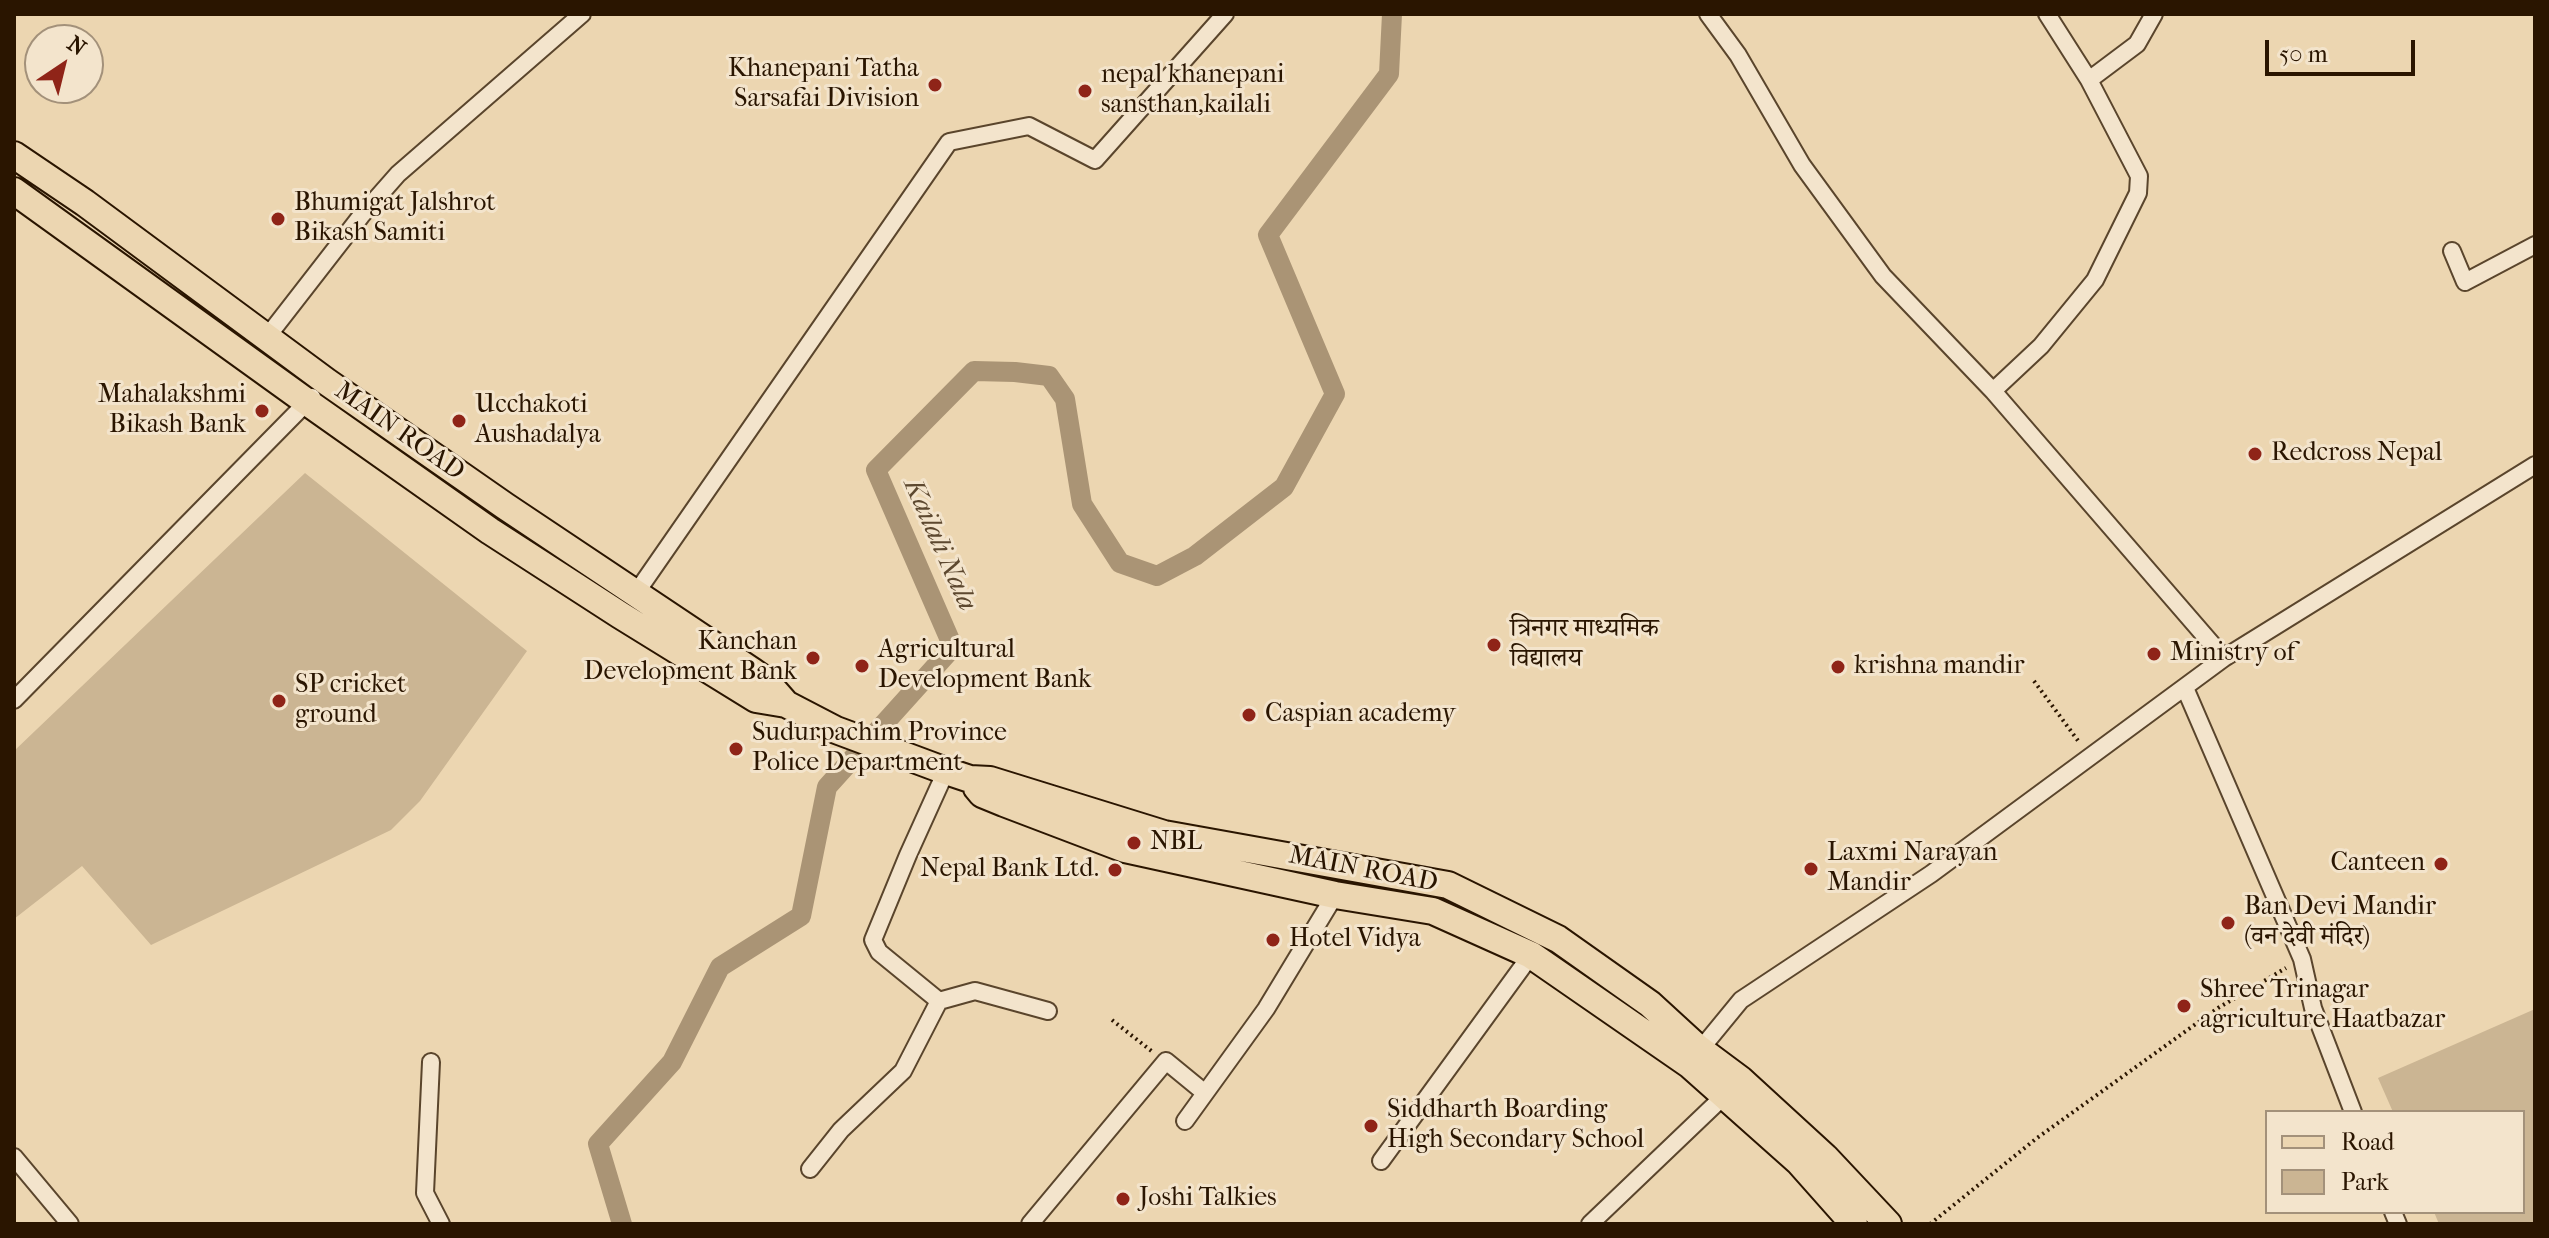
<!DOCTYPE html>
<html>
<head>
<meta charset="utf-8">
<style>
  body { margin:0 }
  #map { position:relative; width:2549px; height:1238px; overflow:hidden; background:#ecd6b1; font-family:"IM FELL French Canon",serif }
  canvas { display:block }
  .frame { position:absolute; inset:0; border:16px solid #2a1500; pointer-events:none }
  .legend { position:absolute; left:2265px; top:1110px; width:260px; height:104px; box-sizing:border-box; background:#f3e4cc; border:2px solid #a3917a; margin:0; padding:10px 14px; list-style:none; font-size:24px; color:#2a1500 }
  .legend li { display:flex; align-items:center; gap:16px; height:40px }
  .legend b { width:40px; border:2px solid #a3917a }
  .north { position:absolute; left:24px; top:24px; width:80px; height:80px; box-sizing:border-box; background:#f3e4cc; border:2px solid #a3917a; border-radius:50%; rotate:35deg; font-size:22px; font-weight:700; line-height:32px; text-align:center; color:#2a1500 }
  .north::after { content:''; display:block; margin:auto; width:28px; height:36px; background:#8f2418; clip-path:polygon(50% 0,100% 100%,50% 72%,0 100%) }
  .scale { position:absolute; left:2265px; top:40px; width:150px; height:36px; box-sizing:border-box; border:4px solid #2a1500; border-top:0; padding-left:10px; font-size:24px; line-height:28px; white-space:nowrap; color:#2a1500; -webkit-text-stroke:6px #f3e4cc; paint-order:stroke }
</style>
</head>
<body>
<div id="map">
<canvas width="2549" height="1238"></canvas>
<div class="frame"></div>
<ul class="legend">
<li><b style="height:10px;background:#ecd6b1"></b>Road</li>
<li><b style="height:22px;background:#cbb593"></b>Park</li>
</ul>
<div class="north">N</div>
<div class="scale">50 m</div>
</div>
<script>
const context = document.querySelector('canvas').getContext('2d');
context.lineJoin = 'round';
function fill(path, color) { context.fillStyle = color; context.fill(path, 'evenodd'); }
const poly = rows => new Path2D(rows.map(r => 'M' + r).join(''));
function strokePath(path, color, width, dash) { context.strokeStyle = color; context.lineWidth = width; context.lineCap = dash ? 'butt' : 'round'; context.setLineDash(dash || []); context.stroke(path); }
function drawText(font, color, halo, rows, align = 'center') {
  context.font = font + ' "IM FELL French Canon","Noto Serif Devanagari",serif'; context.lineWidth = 6; context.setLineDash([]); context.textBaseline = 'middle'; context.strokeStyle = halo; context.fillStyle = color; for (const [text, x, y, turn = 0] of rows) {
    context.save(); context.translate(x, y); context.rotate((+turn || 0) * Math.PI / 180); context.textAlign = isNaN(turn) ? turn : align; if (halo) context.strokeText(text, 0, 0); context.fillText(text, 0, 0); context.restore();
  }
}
fill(poly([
  [305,473,527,651,420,801,391,830,151,945,82,866,14,919,14,751],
  [2535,1009,2535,1224,2439,1224,2434,1212,2523,1212,2523,1112,2393,1112,2378,1078]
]), '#cbb593');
strokePath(poly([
  [622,1224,598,1144,672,1062,720,967,801,916,827,787,953,647,876,470,974,371,1015,372,1049,376,1065,399,1082,504,1120,563,1157,576,1195,556,1284,487,1335,394,1268,235,1389,74,1392,14]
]), '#aa9475', 20);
const minor = poly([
  [1708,14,1738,55,1802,165,1883,276,1993,391,2224,658],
  [2089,80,2137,44,2154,14],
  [2452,251,2465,282,2535,245],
  [267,337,361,216,398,174,582,14],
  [1993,391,2041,346,2095,280,2138,193,2139,176,2089,80,2047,14],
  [636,593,949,142,1029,126,1095,160,1225,14],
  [2185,688,2302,959,2313,1008,2353,1112],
  [14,700,312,397],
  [939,1001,975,991,1048,1011],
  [1695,1056,1741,1000,1931,874,2224,658,2535,465],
  [431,1062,425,1193,441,1224],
  [1185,1121,1266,1009,1335,895],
  [14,1157,70,1224],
  [1381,1161,1531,955],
  [810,1169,841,1130,903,1071,939,1001,879,952,873,940,908,855,946,771],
  [2393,1212,2398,1224],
  [1030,1224,1166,1061,1205,1093],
  [1590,1224,1725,1095]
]);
const primary = poly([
  [14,155,85,203,327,382,505,506,752,671,765,680,786,704],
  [14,191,307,402,490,531,620,615,756,699,786,704,836,730,946,771,970,779,990,780,1164,834,1448,885,1558,939,1650,1004,1698,1048,1741,1080,1825,1157,1888,1224],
  [977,788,982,794,1004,803,1125,849,1335,895,1433,911,1531,955,1690,1065,1799,1162,1854,1224]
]);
strokePath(minor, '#5a452c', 20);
strokePath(primary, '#2a1500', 30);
strokePath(poly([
  [2034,681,2079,742],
  [1112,1020,1154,1053],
  [1930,1224,2037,1138,2218,1008,2286,968]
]), '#2a1500', 4, [2, 4]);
strokePath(minor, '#f3e4cc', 16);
strokePath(primary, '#ecd6b1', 26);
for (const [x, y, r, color] of [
  [935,85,8,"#8f2418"],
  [1085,91,8,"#8f2418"],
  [278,219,8,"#8f2418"],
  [262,411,8,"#8f2418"],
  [459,421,8,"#8f2418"],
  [2255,454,8,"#8f2418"],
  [1494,645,8,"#8f2418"],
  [2154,654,8,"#8f2418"],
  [813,658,8,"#8f2418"],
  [862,666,8,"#8f2418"],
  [1838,667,8,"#8f2418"],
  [279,701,8,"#8f2418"],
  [1249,715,8,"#8f2418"],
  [736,749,8,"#8f2418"],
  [1134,843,8,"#8f2418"],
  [2441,864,8,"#8f2418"],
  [1811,869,8,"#8f2418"],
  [1115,870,8,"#8f2418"],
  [2228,923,8,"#8f2418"],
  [1273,940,8,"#8f2418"],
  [2184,1006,8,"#8f2418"],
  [1371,1126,8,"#8f2418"],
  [1123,1199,8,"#8f2418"]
]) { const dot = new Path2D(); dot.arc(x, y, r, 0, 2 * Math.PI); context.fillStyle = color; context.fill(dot); strokePath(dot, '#f3e4cc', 3); }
drawText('26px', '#2a1500', '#f3e4cc', [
  ["Khanepani Tatha",919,70,"right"],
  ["Sarsafai Division",919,100,"right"],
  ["nepal khanepani",1101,76],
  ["sansthan,kailali",1101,106],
  ["Bhumigat Jalshrot",294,204],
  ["Bikash Samiti",294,234],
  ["Mahalakshmi",246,396,"right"],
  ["Bikash Bank",246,426,"right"],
  ["Ucchakoti",475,406],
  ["Aushadalya",475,436],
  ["Redcross Nepal",2271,454],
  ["त्रिनगर माध्यमिक",1510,630],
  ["विद्यालय",1510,660],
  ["Kanchan",797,643,"right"],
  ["Development Bank",797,673,"right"],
  ["Agricultural",878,651],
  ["Development Bank",878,681],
  ["Ministry of",2170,654],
  ["krishna mandir",1854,667],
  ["SP cricket",295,686],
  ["ground",295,716],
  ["Caspian academy",1265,715],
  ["Sudurpachim Province",752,734],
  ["Police Department",752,764],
  ["NBL",1150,843],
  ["Laxmi Narayan",1827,854],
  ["Mandir",1827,884],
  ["Canteen",2425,864,"right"],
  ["Nepal Bank Ltd.",1099,870,"right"],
  ["Ban Devi Mandir",2244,908],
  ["(वन देवी मंदिर)",2244,938],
  ["Hotel Vidya",1289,940],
  ["Shree Trinagar",2200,991],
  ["agriculture Haatbazar",2200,1021],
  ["Siddharth Boarding",1387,1111],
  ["High Secondary School",1387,1141],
  ["Joshi Talkies",1139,1199]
], 'left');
drawText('26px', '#2a1500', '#f3e4cc', [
  ["MAIN ROAD",399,432,35],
  ["MAIN ROAD",1363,870,11]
]);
drawText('italic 28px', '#5d482f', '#f3e4cc', [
  ["Kailali Nala",939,545,66]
]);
</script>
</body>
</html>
